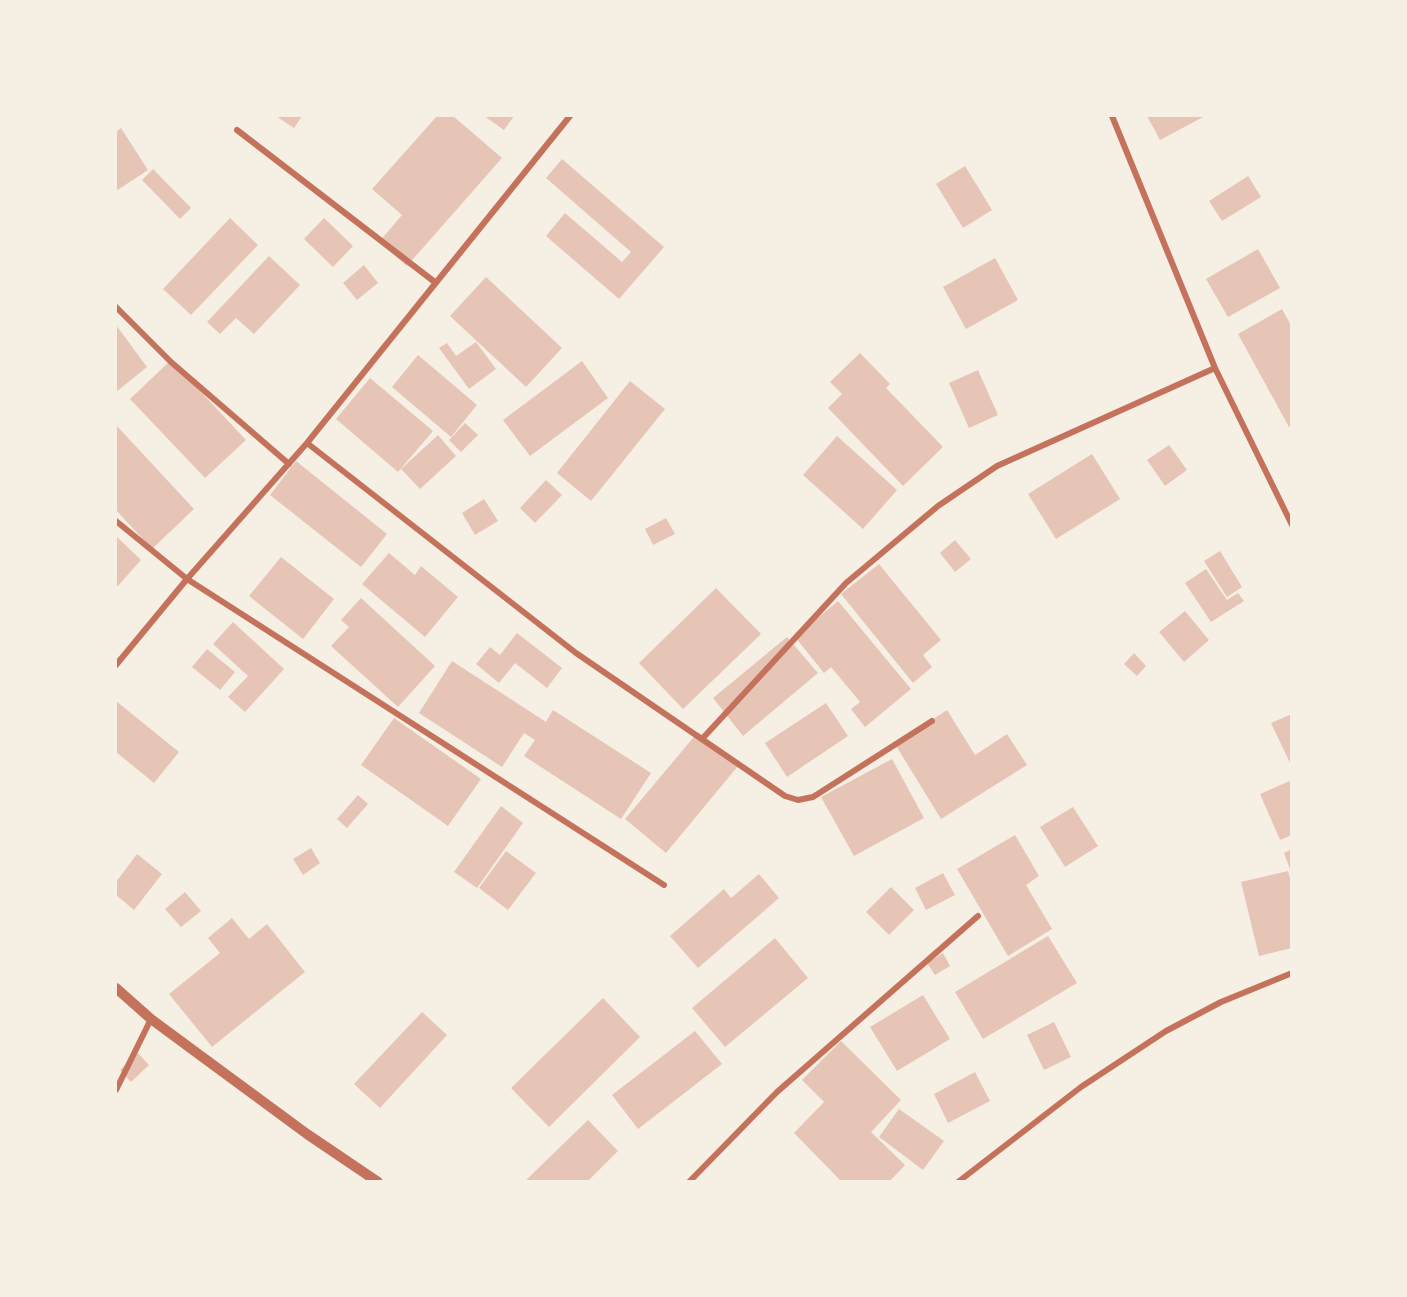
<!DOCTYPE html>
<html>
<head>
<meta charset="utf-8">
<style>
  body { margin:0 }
  #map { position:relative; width:1407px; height:1297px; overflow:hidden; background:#f6efe4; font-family:Signika,sans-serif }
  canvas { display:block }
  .frame { position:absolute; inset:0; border:117px solid #f6efe4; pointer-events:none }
</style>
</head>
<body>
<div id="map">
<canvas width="1407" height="1297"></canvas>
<div class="frame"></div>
</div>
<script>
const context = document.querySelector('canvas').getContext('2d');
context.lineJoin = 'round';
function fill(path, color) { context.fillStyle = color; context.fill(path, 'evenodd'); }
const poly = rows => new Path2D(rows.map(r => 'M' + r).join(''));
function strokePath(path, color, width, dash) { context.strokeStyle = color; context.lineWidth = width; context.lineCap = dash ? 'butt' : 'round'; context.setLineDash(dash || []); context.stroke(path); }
fill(poly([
  [276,116,302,116,294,128],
  [437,116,453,116,502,158,407,266,379,242,402,215,372,189],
  [484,116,514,116,504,130],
  [1147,116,1205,116,1160,140],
  [121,128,148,170,116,191,116,132],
  [562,159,664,247,619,299,546,236,565,213,622,262,631,252,546,178],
  [965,166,992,210,963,228,936,184],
  [153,169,191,208,180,219,142,180],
  [1248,176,1261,197,1222,221,1209,201],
  [230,218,258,245,191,315,163,289],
  [324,218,353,246,333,267,304,239],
  [1258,249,1280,288,1228,317,1206,279],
  [269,256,300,285,254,334,236,318,220,334,207,322],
  [995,258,1018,300,966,329,943,287],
  [364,265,378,283,357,300,343,283],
  [486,277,562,348,526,387,450,316],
  [1282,309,1292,327,1292,425,1289,427,1238,334],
  [116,325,147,367,116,392],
  [476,342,496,369,469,389,439,348,447,343,456,356],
  [860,353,890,384,886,388,943,447,903,486,828,408,842,394,830,382],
  [418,355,477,405,451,437,392,387],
  [171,360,246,440,205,478,130,399],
  [582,361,608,398,530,456,503,420],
  [978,370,998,415,969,428,949,383],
  [370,378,433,431,398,472,336,419],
  [630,381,665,409,591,501,557,473],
  [465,423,478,435,461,452,449,440],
  [116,425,194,509,152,549,116,510],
  [438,435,456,456,420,489,401,469],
  [837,436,897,490,863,529,803,475],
  [1169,445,1187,470,1165,486,1147,460],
  [1092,454,1120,499,1056,539,1028,494],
  [296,461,387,534,361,567,270,495],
  [546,480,562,495,535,523,520,508],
  [484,499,498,521,475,535,462,513],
  [666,518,675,534,653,545,645,529],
  [116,536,141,560,116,588],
  [955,540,971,559,955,572,940,553],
  [1220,551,1242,587,1227,597,1204,561],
  [389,553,415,575,421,566,458,597,425,637,362,584],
  [281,557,334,599,303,639,249,596],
  [879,564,941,640,923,655,932,667,913,683,841,594],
  [1206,569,1227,600,1238,593,1244,601,1211,622,1185,583],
  [716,588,761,634,683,709,639,663],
  [361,598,435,666,398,707,331,646,349,627,341,620],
  [838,601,911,689,865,727,851,709,860,702,831,667,824,673,795,637],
  [1185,611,1209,640,1184,662,1159,632],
  [233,622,284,669,245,712,228,697,248,676,213,644],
  [517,633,562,668,547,688,515,663,499,683,476,664,490,647,500,655],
  [787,637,818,673,743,736,713,698],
  [207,649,235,672,220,690,192,667],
  [1134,653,1146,666,1137,676,1124,664],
  [452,661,546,722,553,710,651,773,621,819,524,756,535,740,524,733,502,767,419,713],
  [116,701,179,752,154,783,116,752],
  [826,703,848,736,787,777,765,743],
  [947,710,975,755,1007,734,1027,765,941,819,895,744],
  [1292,714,1292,767,1271,723],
  [394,718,481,779,448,826,361,765],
  [698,732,738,766,666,853,625,819],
  [892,759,924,818,854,856,821,797],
  [1292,780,1292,835,1280,840,1260,794],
  [358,795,368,804,347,828,337,819],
  [501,806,523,823,477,888,454,872],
  [1073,807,1098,846,1065,867,1040,827],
  [1015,835,1039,876,1026,885,1052,929,1008,956,957,869],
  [311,848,320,863,303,875,293,859],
  [1292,849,1292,872,1291,872,1284,853],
  [506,851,536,873,508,910,479,888],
  [137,854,162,874,134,910,116,895,116,882],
  [1288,871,1292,885,1292,948,1259,956,1241,882],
  [943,873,955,895,926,910,915,888],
  [759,874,779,898,698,968,670,936,724,889,731,898],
  [891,887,914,910,889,935,866,912],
  [185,892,201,911,181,927,165,909],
  [232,918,249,939,267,924,305,972,212,1047,169,994,220,953,208,938],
  [1048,936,1077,983,983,1039,955,992],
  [775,938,808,978,725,1047,692,1008],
  [943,953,950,966,935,975,927,963],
  [923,995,950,1039,897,1071,870,1027],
  [603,998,640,1037,549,1127,511,1088],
  [422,1012,447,1035,380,1108,354,1084],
  [1054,1022,1071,1057,1044,1070,1027,1035],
  [695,1031,722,1064,638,1129,612,1095],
  [841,1041,901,1100,871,1132,905,1165,889,1182,842,1182,794,1133,824,1102,802,1080],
  [138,1053,149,1065,131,1082,120,1070],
  [975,1072,990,1101,948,1123,934,1094],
  [899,1109,944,1141,923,1170,879,1137],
  [588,1120,618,1151,587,1182,524,1182]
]), '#e6c5b7');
strokePath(poly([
  [1112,116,1215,368,1292,525],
  [237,130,436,283],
  [116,307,171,362,289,464],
  [307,443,576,653,785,796,798,800,813,797,932,721],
  [116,521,187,579,664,885],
  [116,665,187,579,307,443,570,116],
  [702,739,846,583,938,506,997,466,1215,368],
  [116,1090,151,1019],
  [689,1182,777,1092,978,916],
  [958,1182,1081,1087,1166,1031,1221,1002,1292,973]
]), '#c5725c', 6);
strokePath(poly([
  [116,988,151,1019,197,1053,307,1134,378,1182]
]), '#c5725c', 10);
</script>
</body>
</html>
